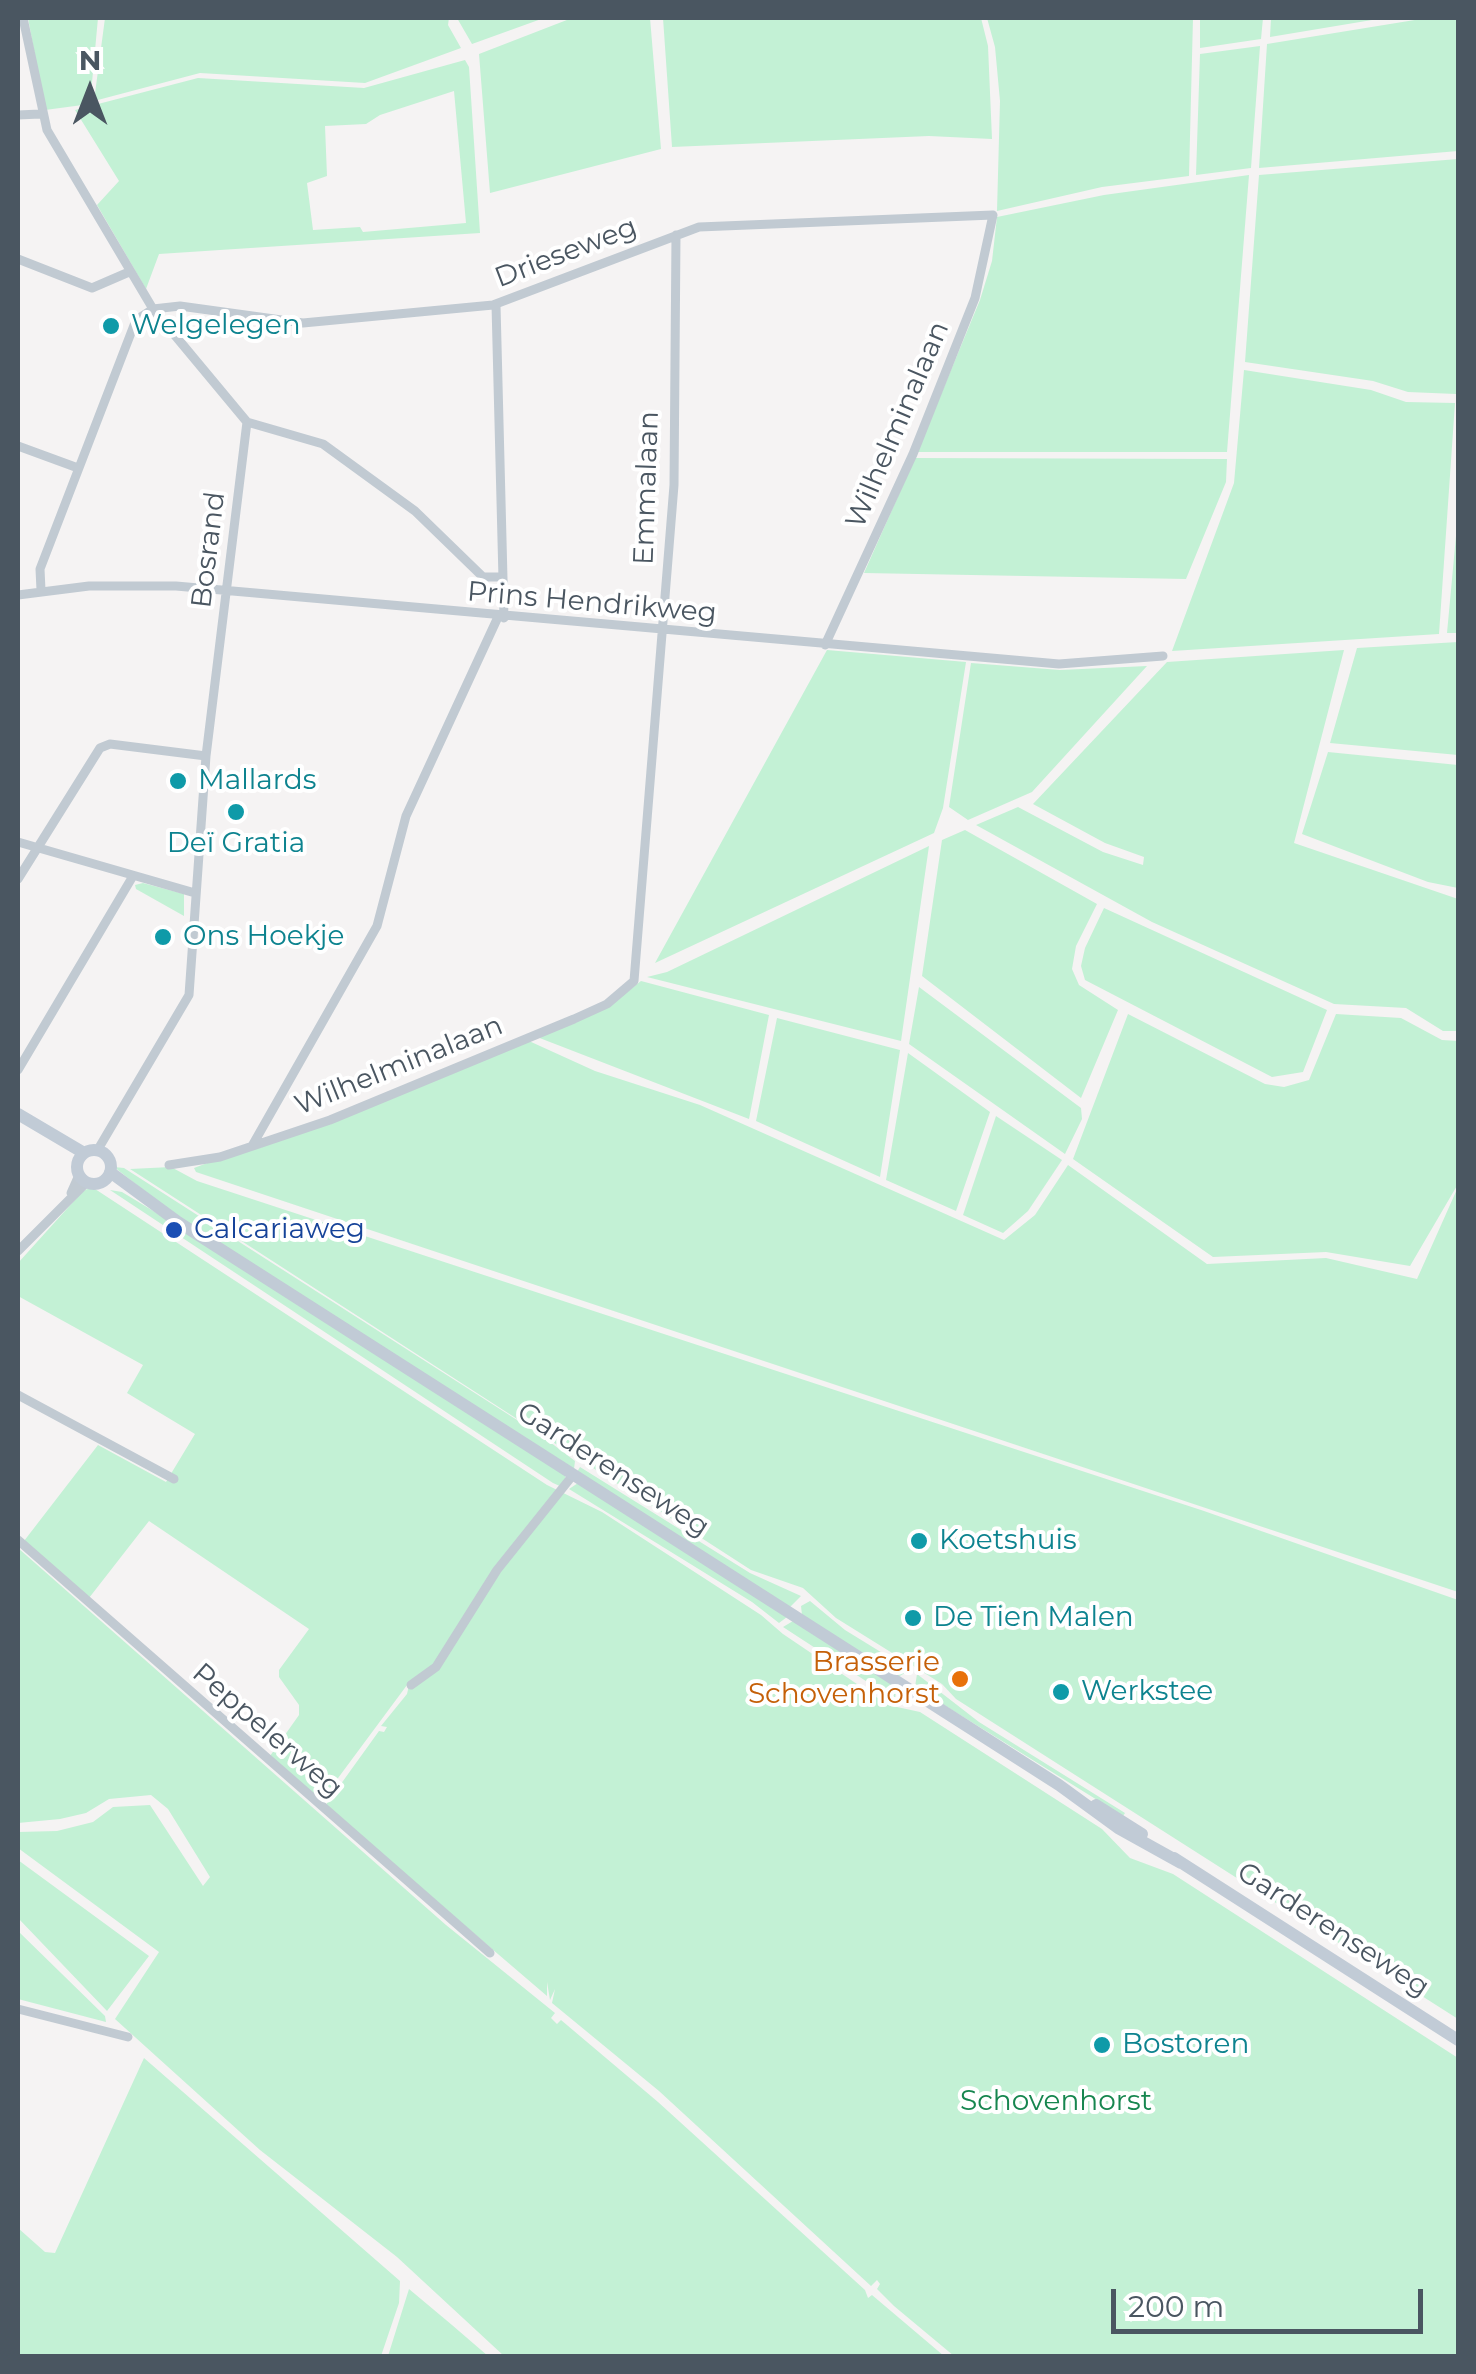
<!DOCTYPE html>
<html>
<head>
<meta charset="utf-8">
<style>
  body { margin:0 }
  #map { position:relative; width:1476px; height:2374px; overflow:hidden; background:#f5f3f3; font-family:Montserrat,sans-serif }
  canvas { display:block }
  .frame { position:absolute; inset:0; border:20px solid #4a5661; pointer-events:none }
  .north { position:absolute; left:40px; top:40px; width:100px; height:100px; -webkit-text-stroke:8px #fff; paint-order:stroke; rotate:0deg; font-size:28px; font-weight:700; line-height:40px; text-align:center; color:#4a5661 }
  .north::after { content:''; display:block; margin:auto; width:35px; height:45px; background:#4a5661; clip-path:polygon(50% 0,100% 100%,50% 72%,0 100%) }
  .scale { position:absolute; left:1111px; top:2289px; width:312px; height:45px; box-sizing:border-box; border:5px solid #4a5661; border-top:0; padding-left:12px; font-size:30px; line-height:35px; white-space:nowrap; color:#4a5661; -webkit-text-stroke:8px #fff; paint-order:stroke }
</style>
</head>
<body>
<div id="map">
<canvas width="1476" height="2374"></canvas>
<div class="frame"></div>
<div class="north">N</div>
<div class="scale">200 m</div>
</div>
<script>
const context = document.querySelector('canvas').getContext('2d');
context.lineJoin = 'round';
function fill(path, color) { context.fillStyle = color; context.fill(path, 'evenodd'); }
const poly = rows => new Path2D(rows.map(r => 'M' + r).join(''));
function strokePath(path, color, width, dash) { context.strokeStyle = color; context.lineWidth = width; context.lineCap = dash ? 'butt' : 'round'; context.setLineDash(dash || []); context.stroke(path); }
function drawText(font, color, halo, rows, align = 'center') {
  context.font = font + ' Montserrat,sans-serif'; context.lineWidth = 8; context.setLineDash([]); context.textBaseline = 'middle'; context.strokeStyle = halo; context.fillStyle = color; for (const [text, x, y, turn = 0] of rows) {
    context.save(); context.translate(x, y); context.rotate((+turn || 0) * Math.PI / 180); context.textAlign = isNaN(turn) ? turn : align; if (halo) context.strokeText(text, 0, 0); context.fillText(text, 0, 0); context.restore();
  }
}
fill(poly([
  [28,18,98,18,90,104,45,110],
  [105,18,449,18,448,25,461,48,365,83,200,73,94,101],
  [457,18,544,18,472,44],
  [572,18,650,18,661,149,490,193,479,54],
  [663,18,981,18,988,46,992,139,929,136,672,147],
  [987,18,1193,18,1189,176,1102,187,997,211,1000,101,995,47],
  [1200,18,1263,18,1261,39,1200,48],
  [1271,18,1384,18,1270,37],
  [1427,18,1458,18,1458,151,1259,168,1267,44],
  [1260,46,1251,168,1196,175,1200,54],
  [465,60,469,67,480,233,159,254,146,289,97,205,119,181,75,110,198,78,364,88],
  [454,91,466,223,363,232,360,227,313,230,307,183,327,176,325,126,366,124,380,115],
  [1458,159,1456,394,1408,392,1373,381,1245,362,1259,175],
  [1249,175,1227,452,917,452,980,300,992,261,997,217,1104,195],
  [1244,370,1371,390,1406,402,1455,403,1439,634,1172,651,1234,483],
  [915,458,1227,459,1226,482,1186,579,864,573],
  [1458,497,1458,633,1447,633,1456,536],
  [1458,642,1458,755,1330,743,1357,648],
  [827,650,966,662,943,808,934,833,655,963],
  [1344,650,1294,843,1458,899,1458,1031,1443,1031,1406,1008,1334,1004,1152,922,976,825,1018,807,1103,852,1143,865,1144,857,1105,843,1033,804,1167,662],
  [971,663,1060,670,1147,666,1032,792,968,820,949,807],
  [1328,752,1458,765,1458,888,1428,882,1302,834],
  [965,830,1097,904,1076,946,1072,969,1079,985,1118,1010,1081,1098,922,976,942,840],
  [929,846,901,1041,647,977,667,972],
  [143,883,184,894,184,916,136,889,135,885],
  [1104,908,1327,1010,1303,1072,1272,1077,1085,980,1081,966,1085,948],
  [641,981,769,1015,749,1119,537,1037,608,1007],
  [919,987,1081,1108,1082,1119,1065,1154,909,1044],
  [1128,1014,1265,1084,1284,1087,1309,1080,1336,1014,1401,1018,1442,1040,1458,1041,1458,1184,1410,1266,1326,1252,1213,1257,1073,1159],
  [777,1018,900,1050,880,1177,756,1121],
  [529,1041,595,1071,700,1105,1004,1240,1035,1215,1068,1165,1207,1264,1326,1258,1417,1279,1458,1187,1458,1592,196,1172,194,1168],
  [908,1053,990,1112,956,1211,886,1180],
  [996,1116,1062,1160,1028,1211,1003,1233,963,1215],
  [114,1167,124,1168,542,1436,575,1461,574,1469,170,1211],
  [171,1167,197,1181,1204,1511,1458,1600,1458,2019,956,1699,942,1684,836,1618,803,1588,751,1570,130,1169],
  [92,1187,547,1485,602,1512,761,1615,783,1634,888,1705,920,1712,1102,1829,1130,1858,1173,1874,1458,2058,1458,2356,954,2356,894,2306,877,2289,880,2284,877,2280,871,2286,659,2091,552,2003,555,1989,550,2000,547,1982,547,1996,325,1806,379,1731,384,1732,387,1727,381,1726,407,1694,410,1681,321,1801,270,1756,299,1715,299,1705,279,1677,279,1670,309,1629,149,1521,89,1598,24,1541,98,1445,166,1482,195,1434,127,1393,143,1365,18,1296,18,1263,83,1191],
  [110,1190,122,1192,188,1232,565,1475,566,1482,562,1487,553,1483],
  [580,1467,750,1573,801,1596,790,1607,577,1472],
  [578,1483,787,1617,779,1623,752,1602,569,1489],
  [18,1548,446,1925,555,2013,551,2018,557,2024,561,2020,658,2102,865,2290,868,2298,872,2295,944,2356,504,2356,397,2257,260,2150,115,2019,159,1952,18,1848,18,1832,57,1831,93,1822,113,1807,150,1805,203,1886,210,1877,168,1809,151,1795,109,1799,86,1813,60,1819,18,1823],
  [810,1601,845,1630,910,1670,898,1677,802,1615,801,1606],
  [793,1621,896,1687,895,1700,783,1627],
  [917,1674,979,1722,1125,1813,1123,1816,915,1687],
  [18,1860,149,1956,107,2011,18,1918],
  [18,1931,105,2016,106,2022,18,1999],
  [144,2058,400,2281,399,2303,381,2356,18,2356,18,2228,45,2252,55,2253],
  [409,2289,452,2325,488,2356,388,2356]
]), '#c3f1d5');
strokePath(poly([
  [23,18,47,130,153,309,247,422,206,756,189,995,97,1151],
  [18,115,40,114],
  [18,259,92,288,129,272],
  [496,305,504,618],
  [247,422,323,444,415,511,483,577,503,577],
  [18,446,78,468],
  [41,590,40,569,136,320,153,309,180,306,303,323,493,305,699,227,993,215,975,298,913,454,825,645],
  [18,595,89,586,176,586,1059,664,1163,656],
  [18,842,195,893],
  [18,879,100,748,110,744,206,756],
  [18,1070,133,876],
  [252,1146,377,926,406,816,498,617],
  [169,1165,220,1157,330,1120,574,1019,607,1004,634,981,674,485,676,235],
  [71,1193,79,1175],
  [18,1251,87,1182],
  [18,1395,174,1479],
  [18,1540,490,1953],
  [411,1685,436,1667,497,1570,573,1475],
  [18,2009,128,2037]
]), '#c1cad2', 9);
strokePath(poly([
  [18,1114,84,1153],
  '77 1167a17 17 0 1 1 34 0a17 17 0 1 1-34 0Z',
  [110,1172,178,1222,1059,1785,1118,1828,1181,1863],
  [1096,1805,1142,1834],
  [1174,1858,1458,2040]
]), '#c1cbd6', 12);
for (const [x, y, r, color] of [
  [111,326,10,"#0f9aa8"],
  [178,781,10,"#0f9aa8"],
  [236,812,10,"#0f9aa8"],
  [163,937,10,"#0f9aa8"],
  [174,1230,10,"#1a4fb4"],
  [919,1541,10,"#0f9aa8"],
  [913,1618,10,"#0f9aa8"],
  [960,1679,10,"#e8710a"],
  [1061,1692,10,"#0f9aa8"],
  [1102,2045,10,"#0f9aa8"]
]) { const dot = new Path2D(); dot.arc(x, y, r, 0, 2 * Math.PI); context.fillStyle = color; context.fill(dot); strokePath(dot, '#fff', 4); }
drawText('28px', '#4a5661', '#fff', [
  ["Drieseweg",566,253,-21],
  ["Wilhelminalaan",898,425,-67],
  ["Emmalaan",647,488,-88],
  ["Bosrand",209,550,-83],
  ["Prins Hendrikweg",592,603,5],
  ["Wilhelminalaan",399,1066,-22],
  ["Garderenseweg",613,1470,33],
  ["Peppelerweg",267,1731,41],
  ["Garderenseweg",1333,1930,33]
]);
drawText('28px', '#0d838f', '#fff', [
  ["Welgelegen",131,326],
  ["Mallards",198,781],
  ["Deï Gratia",236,844,"center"],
  ["Ons Hoekje",183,937],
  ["Koetshuis",939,1541],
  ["De Tien Malen",933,1618],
  ["Werkstee",1081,1692],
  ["Bostoren",1122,2045]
], 'left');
drawText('28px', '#164399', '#fff', [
  ["Calcariaweg",194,1230]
], 'left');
drawText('28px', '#c56008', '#fff', [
  ["Brasserie",940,1663],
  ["Schovenhorst",940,1695]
], 'right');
drawText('28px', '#17864f', '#fff', [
  ["Schovenhorst",1056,2102]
]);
</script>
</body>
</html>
